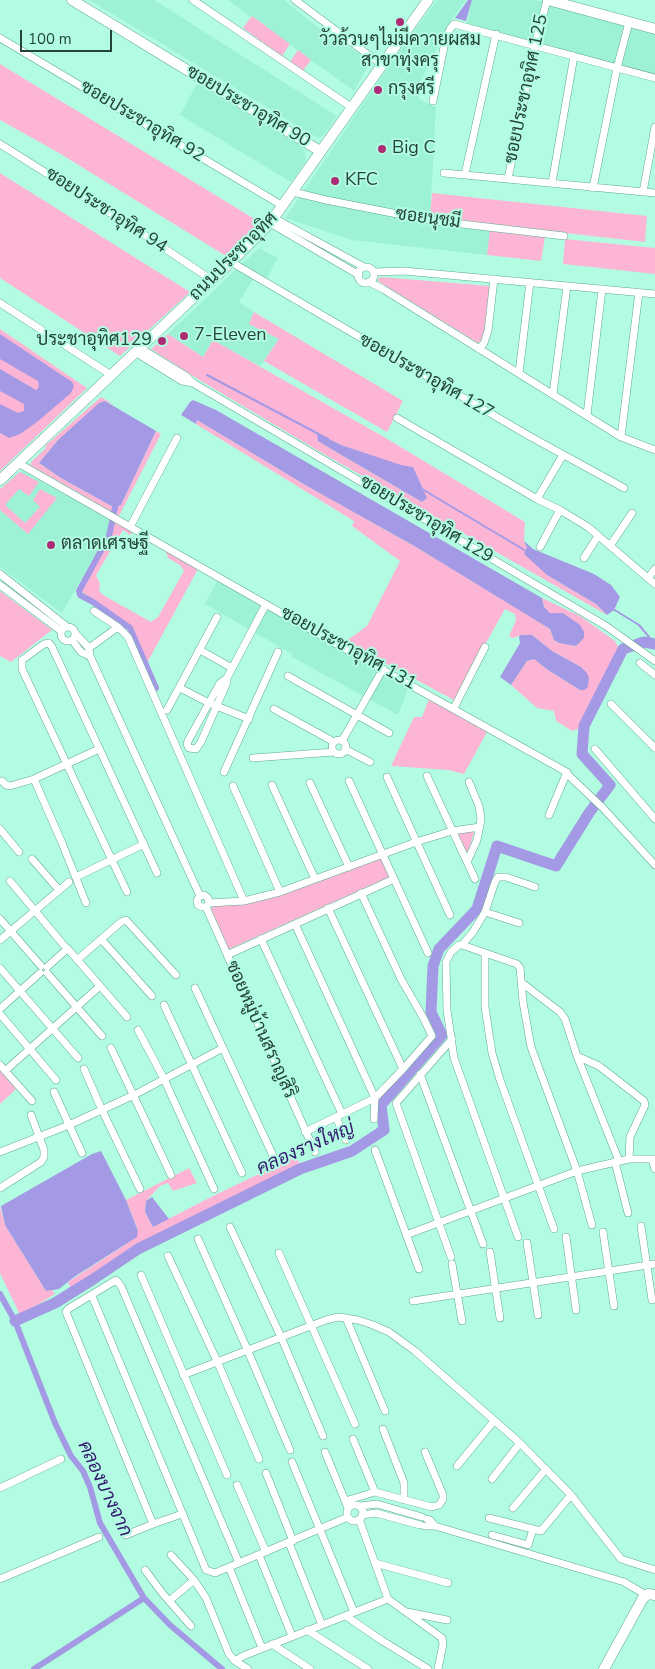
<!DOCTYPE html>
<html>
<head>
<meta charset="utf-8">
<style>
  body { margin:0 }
  #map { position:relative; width:655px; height:1669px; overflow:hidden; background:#b2fde2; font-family:"Nunito Sans",sans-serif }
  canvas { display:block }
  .scale { position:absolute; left:20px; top:30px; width:92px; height:22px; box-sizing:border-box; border:2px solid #25443a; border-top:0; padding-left:6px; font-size:15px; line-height:18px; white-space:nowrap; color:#25443a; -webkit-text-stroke:4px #b2fde2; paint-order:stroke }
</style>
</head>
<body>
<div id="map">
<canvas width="655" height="1669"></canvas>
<div class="scale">100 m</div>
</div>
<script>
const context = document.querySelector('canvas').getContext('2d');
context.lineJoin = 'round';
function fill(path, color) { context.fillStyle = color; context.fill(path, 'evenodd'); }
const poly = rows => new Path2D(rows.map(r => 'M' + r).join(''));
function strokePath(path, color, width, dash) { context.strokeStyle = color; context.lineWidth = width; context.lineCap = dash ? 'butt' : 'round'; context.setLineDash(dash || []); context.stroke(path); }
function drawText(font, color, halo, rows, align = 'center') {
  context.font = font + ' "Nunito Sans",Sarabun,sans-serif'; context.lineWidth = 4; context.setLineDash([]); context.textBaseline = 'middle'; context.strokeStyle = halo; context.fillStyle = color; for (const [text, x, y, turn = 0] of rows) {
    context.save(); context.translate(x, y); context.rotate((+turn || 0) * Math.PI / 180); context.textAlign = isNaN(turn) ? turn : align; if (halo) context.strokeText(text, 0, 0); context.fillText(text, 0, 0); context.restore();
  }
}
fill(poly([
  [89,0,154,0,337,116,324,135,318,138],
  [228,0,284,0,324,32,371,61,354,91],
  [437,0,466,0,452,19,419,84,419,99,436,107,430,218,491,225,487,255,352,240,285,218,389,66],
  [472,0,535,0,655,33,655,74,467,25],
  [197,84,301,146,305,152,306,161,291,182,180,115],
  [259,248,278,258,267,278,253,279,239,302,254,312,249,324,279,339,260,366,213,340,203,357,168,334],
  [23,471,114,522,62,613,0,567,0,489,17,473],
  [218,580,408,689,398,715,292,657,292,654,205,604]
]), '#9df1d4');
fill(poly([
  [252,16,290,44,282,56,243,28],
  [298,50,311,60,303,71,290,62],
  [0,64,212,193,261,223,233,255,226,256,59,153,0,120],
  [0,173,190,292,120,356,0,278],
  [432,193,647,216,645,242,430,218],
  [490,230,545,237,541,261,487,255],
  [565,239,655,248,655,274,563,264],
  [381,277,490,286,483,338,478,343,378,281,378,279],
  [254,312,403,401,387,432,264,361,279,339,249,324],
  [0,329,87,388,0,471],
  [168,334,203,357,213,340,384,437,525,522,524,541,527,548,547,575,596,604,607,615,322,453,201,381,151,349],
  [318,434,341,445,401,466,413,467,426,498,422,502,338,453,318,441],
  [101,397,115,405,105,401,58,440,39,463,61,478,115,508,121,505,156,431,161,434,119,516,30,465,32,461,45,449,46,445],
  [197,420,307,486,416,547,521,611,550,629,554,640,559,643,576,646,544,607,542,598,580,616,615,641,618,647,617,653,578,729,572,731,556,721,554,711,537,708,511,685,527,661,535,659,548,670,580,690,581,667,552,651,532,635,521,635,513,638,509,636,516,620,515,614,505,609,454,700,345,642,367,626,400,561,352,526,354,521,196,424],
  [20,472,39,482,29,496,19,489,5,505,25,523,40,507,33,500,40,489,57,498,28,534,0,510,0,489],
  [114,522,132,532,130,535,123,530,96,575,100,584,99,591,103,595,151,622,158,617,184,571,180,565,168,558,166,552,170,552,198,569,147,663,132,628,81,591,112,535],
  [0,591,52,630,11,662,0,656],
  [429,699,487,732,464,774,448,770,391,766,414,717,422,717],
  [474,831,469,851,465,852,457,835,458,833],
  [381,858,389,877,227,950,211,909,213,906,236,904],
  [0,1070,16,1089,0,1104],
  [296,1156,300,1164,171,1227,127,1253,106,1267,81,1281,71,1290,68,1282,125,1245,138,1230,126,1200,189,1168,197,1183,173,1191,168,1183,160,1186,146,1201,145,1212,153,1227,207,1199],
  [0,1206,5,1225,46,1291,52,1290,55,1294,23,1314,19,1313,0,1273]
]), '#fdb5d6');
fill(poly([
  [468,0,472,0,466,21,455,18],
  [0,334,72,382,74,386,71,393,37,422,20,434,9,438,0,433,0,404,18,413,24,411,24,404,0,391,0,369,36,390,39,387,38,381,0,359],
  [193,400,216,410,542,598,544,607,550,613,563,613,580,625,584,632,584,638,576,646,559,643,554,640,550,629,416,547,307,486,197,420,196,424,181,415,190,402],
  [105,401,156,431,121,505,115,508,61,478,39,463,58,440,99,403],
  [317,433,341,445,401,465,413,467,427,498,422,502,338,453,318,441],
  [524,541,533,549,594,574,611,585,620,597,614,610,607,615,596,604,547,575,524,554,527,548],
  [521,635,532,635,552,651,581,667,587,673,589,678,588,687,584,690,580,690,548,670,534,659,527,661,511,685,500,677,520,643,519,636],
  [101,1151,126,1200,138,1231,137,1237,74,1277,59,1289,46,1291,5,1225,1,1206,92,1154],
  [152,1197,169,1219,153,1227,145,1212,146,1201]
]), '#a499e4');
strokePath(poly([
  [207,375,328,439],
  [422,489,526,551],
  [613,609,639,625,655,644]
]), '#a499e4', 2);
strokePath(poly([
  [114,512,115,508],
  [112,522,109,536,79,591,80,595,93,602,130,628,156,688],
  [0,1294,15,1321,55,1423,71,1456,83,1471,90,1487,100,1523,144,1598,170,1625,222,1669],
  [34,1669,144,1598]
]), '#a499e4', 6);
strokePath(poly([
  [15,1321,55,1303,92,1280,138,1249,300,1169,352,1151,384,1130,381,1105,442,1035,431,1012,433,966,439,949,477,909,497,846,556,866,589,813,610,785,582,754,584,726,623,649,644,642,655,644]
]), '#a499e4', 11);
const street = poly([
  [193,0,351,107],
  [295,0,382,65],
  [0,38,283,206],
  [433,101,445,42,450,29,454,24,655,78],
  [0,144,137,230,212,280],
  [444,173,655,193],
  [465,174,496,34],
  [508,179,535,45,547,0],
  [552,183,574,56],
  [593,188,617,68,629,22],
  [293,192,326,200,428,220,564,236],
  [643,192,655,127],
  [274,218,364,267],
  [270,223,359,275],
  [231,262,531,437,624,488],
  '358 275a8 8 0 1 1 16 0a8 8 0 1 1-16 0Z',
  [374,272,404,271,655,294],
  [369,282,383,289,621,437,655,450],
  [0,303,111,375],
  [140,348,186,376,193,383,606,626,655,661],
  [479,349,484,343,488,331,494,279],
  [135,352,182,381,193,383],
  [519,373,530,282],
  [553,394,567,286],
  [587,415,602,289],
  [397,418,537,499],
  [621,437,639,292],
  [563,455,537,499,560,510,588,527,655,584],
  [18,463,304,626,563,770,603,808,655,865],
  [130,527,177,438],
  [610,546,632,513],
  [540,547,560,510],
  [584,558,598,536],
  [0,574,66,626],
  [648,578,655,569],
  [0,585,61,631],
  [94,611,118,627,128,637,244,901],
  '61 634a7 7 0 1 1 14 0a7 7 0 1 1-14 0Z',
  [76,634,89,648,90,656,200,896,197,900,198,905,202,907,206,907,209,903,208,898,204,895,200,896],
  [72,640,81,652,90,656],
  [89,648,118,627],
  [200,650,232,668],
  [640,663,655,675],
  [288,676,389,733],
  [227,678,220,683,188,741,187,744,189,748,196,749,201,742,227,682,227,678,266,604],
  [180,688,209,703,249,719],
  [611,704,655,748],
  [454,708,485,647],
  [274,709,334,742],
  [167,710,217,617],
  '332 747a7 7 0 1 1 14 0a7 7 0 1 1-14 0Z',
  [342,741,383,669],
  [345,749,370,762],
  [595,749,655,819],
  [253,758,334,752],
  [224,772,278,652],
  [427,776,475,879],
  [387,777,450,915],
  [34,779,62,843,86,903],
  [2,781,6,785,10,786,34,779,99,749],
  [349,781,428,953],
  [310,783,349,867],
  [272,785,315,879],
  [233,786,280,892],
  [549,815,567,772],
  [0,829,19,852],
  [32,859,59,890],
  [467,862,477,840,481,819,479,806,469,782],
  [76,877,144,844],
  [10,881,67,949],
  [127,892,22,669,22,660,44,644,49,643,52,647,157,873],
  [209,903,244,901,280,892,416,842,452,831,480,827],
  [206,907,315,1152],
  [328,908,403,1069],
  [485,912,519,923],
  [0,919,41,966],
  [295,924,375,1098,374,1119],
  [101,939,152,996],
  [261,939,342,1114],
  [0,940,69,882],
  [462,945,473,932,485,912,495,882,498,877,506,877,535,887],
  [485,954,485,1007,492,1053,500,1080,554,1229],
  [227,955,394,879],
  [77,960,121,922,126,920,176,975],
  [47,967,66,950,68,949,127,1017],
  [0,968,78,1058],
  [47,973,102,1036],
  [522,983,560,1012,565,1019,577,1056,619,1161],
  [195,988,275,1160],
  [164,1005,242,1173],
  [0,1009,40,973],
  [0,1014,56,1080],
  [138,1030,164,1079,214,1189],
  [111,1048,171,1175],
  [577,1056,599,1066,644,1101,645,1105,630,1137,629,1159],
  [0,1065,32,1101],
  [84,1069,102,1110,140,1189],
  [5,1071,100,986],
  [420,1074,483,1244],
  [54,1092,82,1153],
  [336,1117,346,1140],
  [305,1132,375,1098,403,1069,432,1036,424,1019,401,979,361,893],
  [375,1150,419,1269],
  [0,1152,69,1125,134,1095,223,1048],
  [652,1159,655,1169],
  [615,1162,628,1213],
  [0,1188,41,1162,44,1157,44,1150,31,1115],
  [641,1226,652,1300],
  [230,1227,281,1337,323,1436],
  [603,1232,614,1306],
  [406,1235,577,1171,629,1159,655,1159],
  [518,1237,454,1058,447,1010,446,962,451,952,459,945,462,945,517,964,520,968,523,1002,531,1047,577,1171,592,1225],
  [566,1237,576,1310],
  [198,1239,247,1349,290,1450],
  [527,1243,538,1315],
  [490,1252,500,1318],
  [279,1253,355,1424],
  [168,1256,217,1361,259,1459],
  [451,1257,396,1103,452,1039],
  [452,1264,462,1321],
  [141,1275,227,1475],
  [92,1296,206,1570,215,1573,348,1517],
  [413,1301,655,1264],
  [346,1318,385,1411],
  [183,1375,326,1320,338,1317,358,1320,373,1325,389,1332,415,1351,520,1443,571,1495,621,1559,655,1570],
  [383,1429,404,1483,404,1500],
  [353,1439,375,1492],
  [325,1452,348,1508],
  [292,1462,354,1612],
  [457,1466,494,1421],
  [266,1473,293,1541],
  [492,1479,520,1443],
  [237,1485,266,1552],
  [0,1488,61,1459],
  [345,1501,375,1492,432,1507,439,1505,443,1499,443,1495,425,1452],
  '347 1513a8 8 0 1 1 16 0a8 8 0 1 1-16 0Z',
  [360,1506,377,1504,422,1517],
  [513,1508,546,1469],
  [182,1514,153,1524,66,1312,68,1309,116,1280,121,1286,239,1563],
  [362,1515,376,1513,420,1525],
  [489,1518,541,1531,571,1495],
  [427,1519,430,1520,435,1526],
  [425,1526,435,1526,621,1581],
  [126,1535,153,1524],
  [492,1535,528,1545,533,1529],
  [289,1543,322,1625,388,1599,359,1519],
  [171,1555,194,1580],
  [259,1555,292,1636],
  [375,1563,448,1583],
  [229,1567,262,1648],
  [145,1570,163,1594,191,1626],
  [0,1579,99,1537],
  [624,1582,646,1595],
  [388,1599,442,1638,443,1644,438,1669],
  [169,1601,194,1580,206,1598,229,1654,235,1661],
  [407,1612,447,1620],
  [346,1616,381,1640,428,1669],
  [307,1630,368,1669],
  [272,1644,310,1669],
  [248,1669,235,1661,243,1656,322,1625]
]);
const secondary = poly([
  [72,0,320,151],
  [548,0,655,29],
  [0,480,231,262,270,223,428,0],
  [604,1669,643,1598,648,1594,655,1595]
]);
strokePath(street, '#5ea88f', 8);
strokePath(secondary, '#5ea88f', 11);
strokePath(street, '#fff', 7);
strokePath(secondary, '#fff', 10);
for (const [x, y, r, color] of [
  [400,22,5,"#ad2b76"],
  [378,90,5,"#ad2b76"],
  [382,149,5,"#ad2b76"],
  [335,181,5,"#ad2b76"],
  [184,336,5,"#ad2b76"],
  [162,341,5,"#ad2b76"],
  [51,545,5,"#ad2b76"]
]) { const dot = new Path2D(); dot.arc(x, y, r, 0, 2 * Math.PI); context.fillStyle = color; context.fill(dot); strokePath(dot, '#b2fde2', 2); }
drawText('18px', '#25443a', '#b2fde2', [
  ["วัวล้วนๆไม่มีควายผสม",400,41,"center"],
  ["สาขาทุ่งครุ",400,62,"center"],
  ["กรุงศรี",388,90],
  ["Big C",392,149],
  ["KFC",345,181],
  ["7-Eleven",194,336],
  ["ประชาอุทิศ129",152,341,"right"],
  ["ตลาดเศรษฐี",61,545]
], 'left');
drawText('18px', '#25443a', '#b2fde2', [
  ["ซอยประชาอุทิศ 125",527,89,-78],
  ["ซอยประชาอุทิศ 90",248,107,31],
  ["ซอยประชาอุทิศ 92",142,122,31],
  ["ซอยประชาอุทิศ 94",106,211,33],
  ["ซอยนุชมี",428,219,8],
  ["ถนนประชาอุทิศ",234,257,-45],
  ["ซอยประชาอุทิศ 127",426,377,30],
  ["ซอยประชาอุทิศ 129",426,520,31],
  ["ซอยประชาอุทิศ 131",348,649,29],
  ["ซอยหมู่บ้านสราญสิริ",260,1030,66]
]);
drawText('italic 19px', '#341a6f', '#b2fde2', [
  ["คลองรางใหญ่",306,1149,-24],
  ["คลองบางจาก",104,1489,65]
]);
</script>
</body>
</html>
